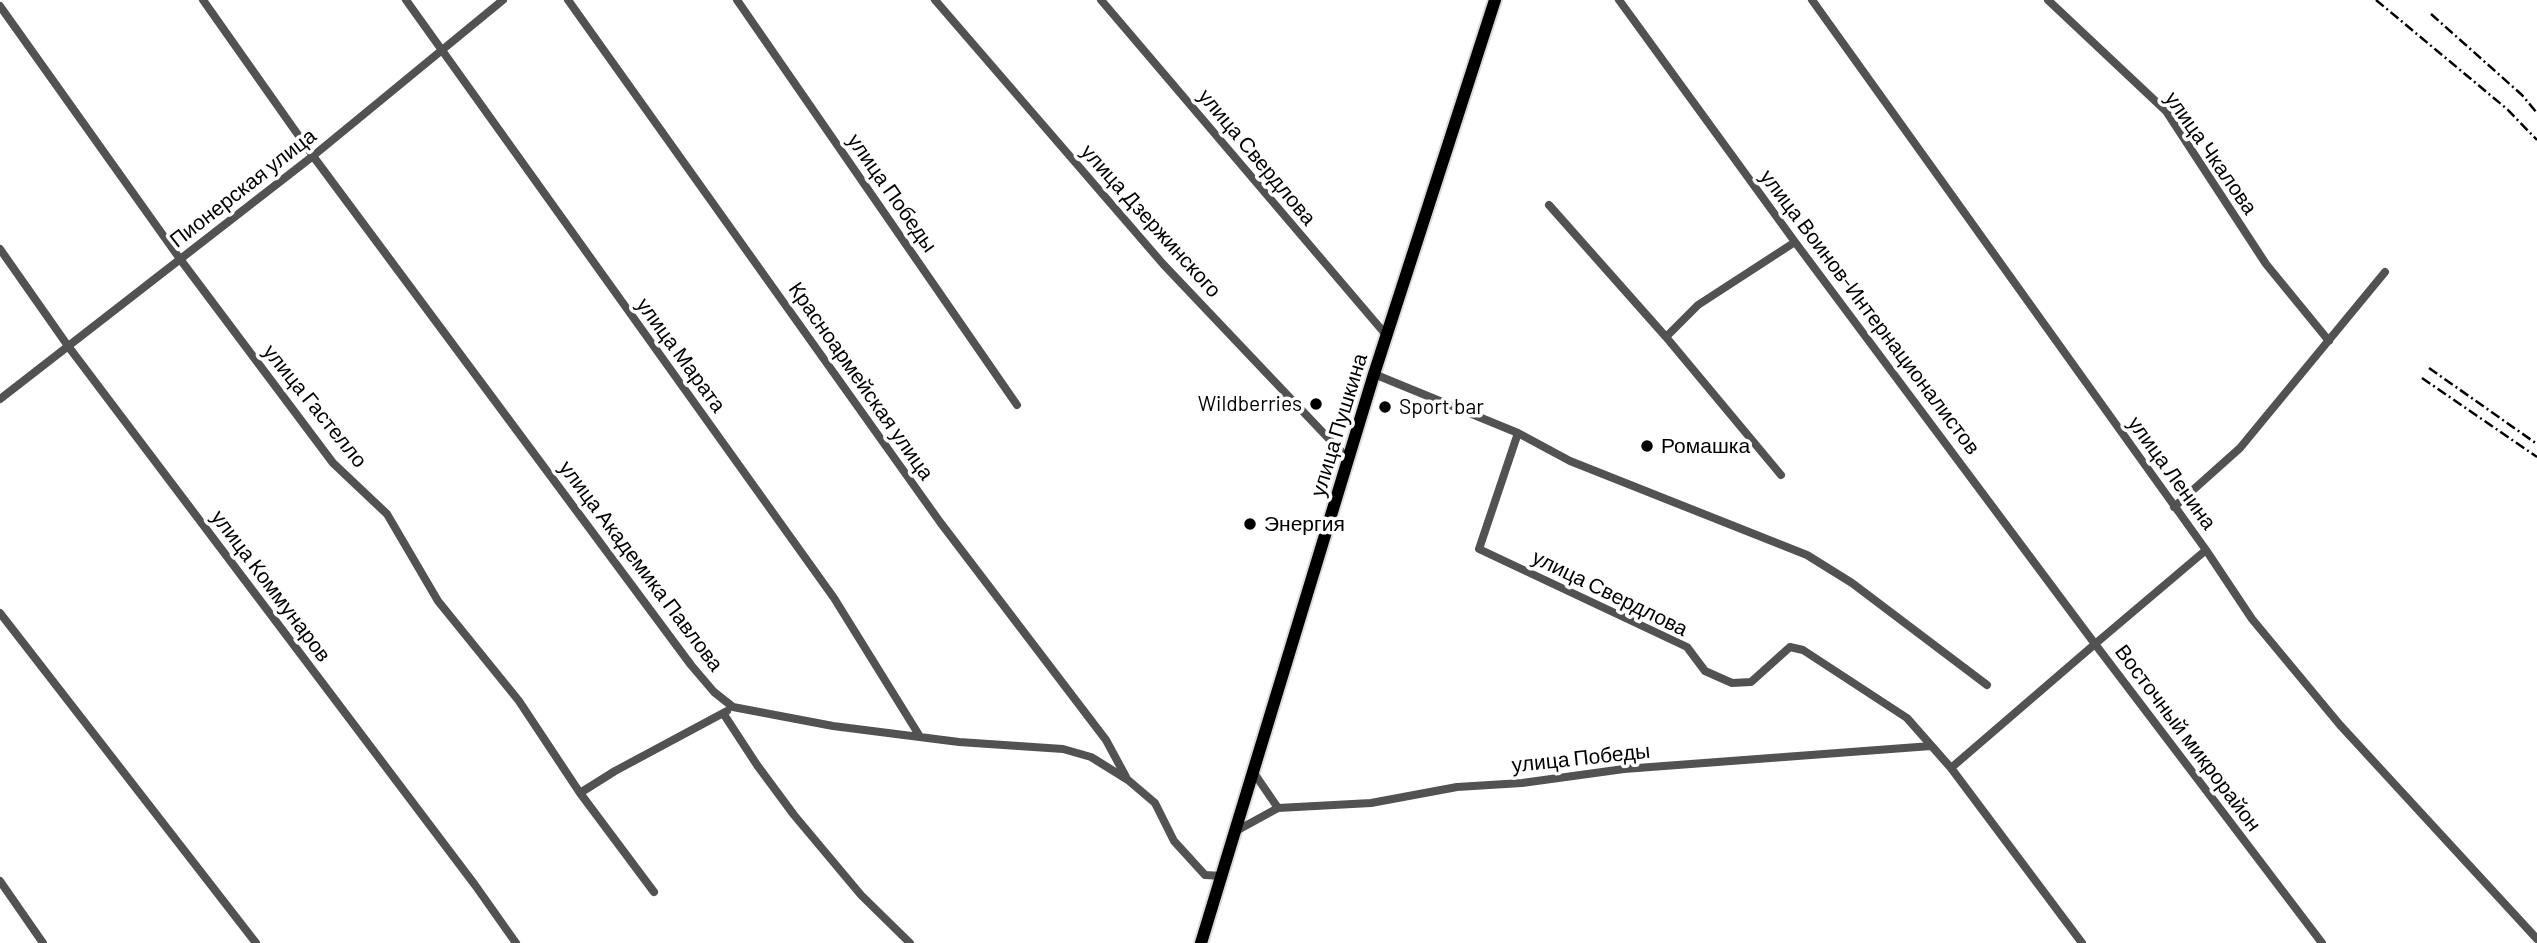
<!DOCTYPE html>
<html>
<head>
<meta charset="utf-8">
<style>
  body { margin:0 }
  canvas { display:block; background:#fff }
</style>
</head>
<body>
<canvas width="2537" height="943"></canvas>
<script>
const context = document.querySelector('canvas').getContext('2d');
context.lineJoin = 'round';
const poly = rows => new Path2D(rows.map(r => 'M' + r).join(''));
function strokePath(path, color, width, dash) { context.strokeStyle = color; context.lineWidth = width; context.lineCap = dash ? 'butt' : 'round'; context.setLineDash(dash || []); context.stroke(path); }
function drawText(font, color, halo, rows, align = 'center') {
  context.font = font + ' Barlow,sans-serif'; context.lineWidth = 7; context.setLineDash([]); context.textBaseline = 'middle'; context.strokeStyle = halo; context.fillStyle = color; for (const [text, x, y, turn = 0] of rows) {
    context.save(); context.translate(x, y); context.rotate((+turn || 0) * Math.PI / 180); context.textAlign = isNaN(turn) ? turn : align; if (halo) context.strokeText(text, 0, 0); context.fillText(text, 0, 0); context.restore();
  }
}
const primary = poly([
  [1201,943,1374,374,1495,0]
]);
strokePath(primary, '#dbdbdb', 16);
strokePath(poly([
  [203,0,313,156,691,665,714,692,733,707,833,726,959,742,1063,749,1091,757,1128,780,1155,803,1174,841,1205,875,1223,876],
  [406,0,834,598,919,735],
  [568,0,940,522,1106,740,1126,777],
  [737,0,1017,405],
  [935,0,1163,264,1349,460],
  [1101,0,1387,336],
  [1619,0,1795,242,2095,644,2206,550],
  [1812,0,2206,550,2252,619,2340,725,2537,939],
  [2048,0,2166,111,2266,264,2329,341],
  [0,6,180,259,333,463,387,514,438,601,519,701,580,793,654,892],
  [1549,205,1666,337,1781,475],
  [0,249,68,346,475,885,516,943],
  [1666,337,1698,305,1795,242],
  [1374,374,1518,433,1570,461,1807,555,1852,583,1987,685],
  [0,399,313,156,503,0],
  [1518,433,1479,549,1687,647,1705,671,1732,683,1751,682,1790,647,1803,650,1907,718,1951,768],
  [2174,507,2240,448,2385,272],
  [0,613,256,943],
  [723,713,757,765,794,815,861,895,910,943],
  [1254,773,1278,808,1371,803,1457,787,1522,783,1624,769,1931,746],
  [580,793,615,771,727,711],
  [1236,831,1278,808],
  [0,881,43,943],
  [2082,943,1951,768,2095,644,2322,943]
]), '#525252', 8);
strokePath(primary, '#000', 12);
strokePath(poly([
  [2376,0,2507,109,2537,140],
  [2431,14,2522,95,2537,113],
  [2429,368,2537,444],
  [2422,378,2537,457]
]), '#000', 2.5, [10, 3.5, 2, 3.5]);
for (const [x, y, r, color] of [
  [1316,404,7,"#000"],
  [1385,407,7,"#000"],
  [1647,446,7,"#000"],
  [1250,524,7,"#000"]
]) { const dot = new Path2D(); dot.arc(x, y, r, 0, 2 * Math.PI); context.fillStyle = color; context.fill(dot); strokePath(dot, '#fff', 2.5); }
drawText('21px', '#000', '#fff', [
  ["улица Чкалова",2211,153,55],
  ["улица Свердлова",1257,157,50],
  ["Пионерская улица",243,188,-38],
  ["улица Победы",892,193,55],
  ["улица Дзержинского",1151,221,48],
  ["улица Воинов-Интернационалистов",1870,312,53],
  ["улица Марата",681,355,54],
  ["Красноармейская улица",861,381,55],
  ["улица Гастелло",315,406,51],
  ["улица Пушкина",1339,425,-73],
  ["улица Ленина",2172,473,54],
  ["улица Академика Павлова",641,566,53],
  ["улица Коммунаров",271,586,53],
  ["улица Свердлова",1610,593,26],
  ["Восточный микрорайон",2188,738,53],
  ["улица Победы",1581,758,-6]
]);
drawText('21px', '#000', '#fff', [
  ["Wildberries",1302,404,"right"],
  ["Sport bar",1399,407],
  ["Ромашка",1661,446],
  ["Энергия",1264,524]
], 'left');
</script>
</body>
</html>
